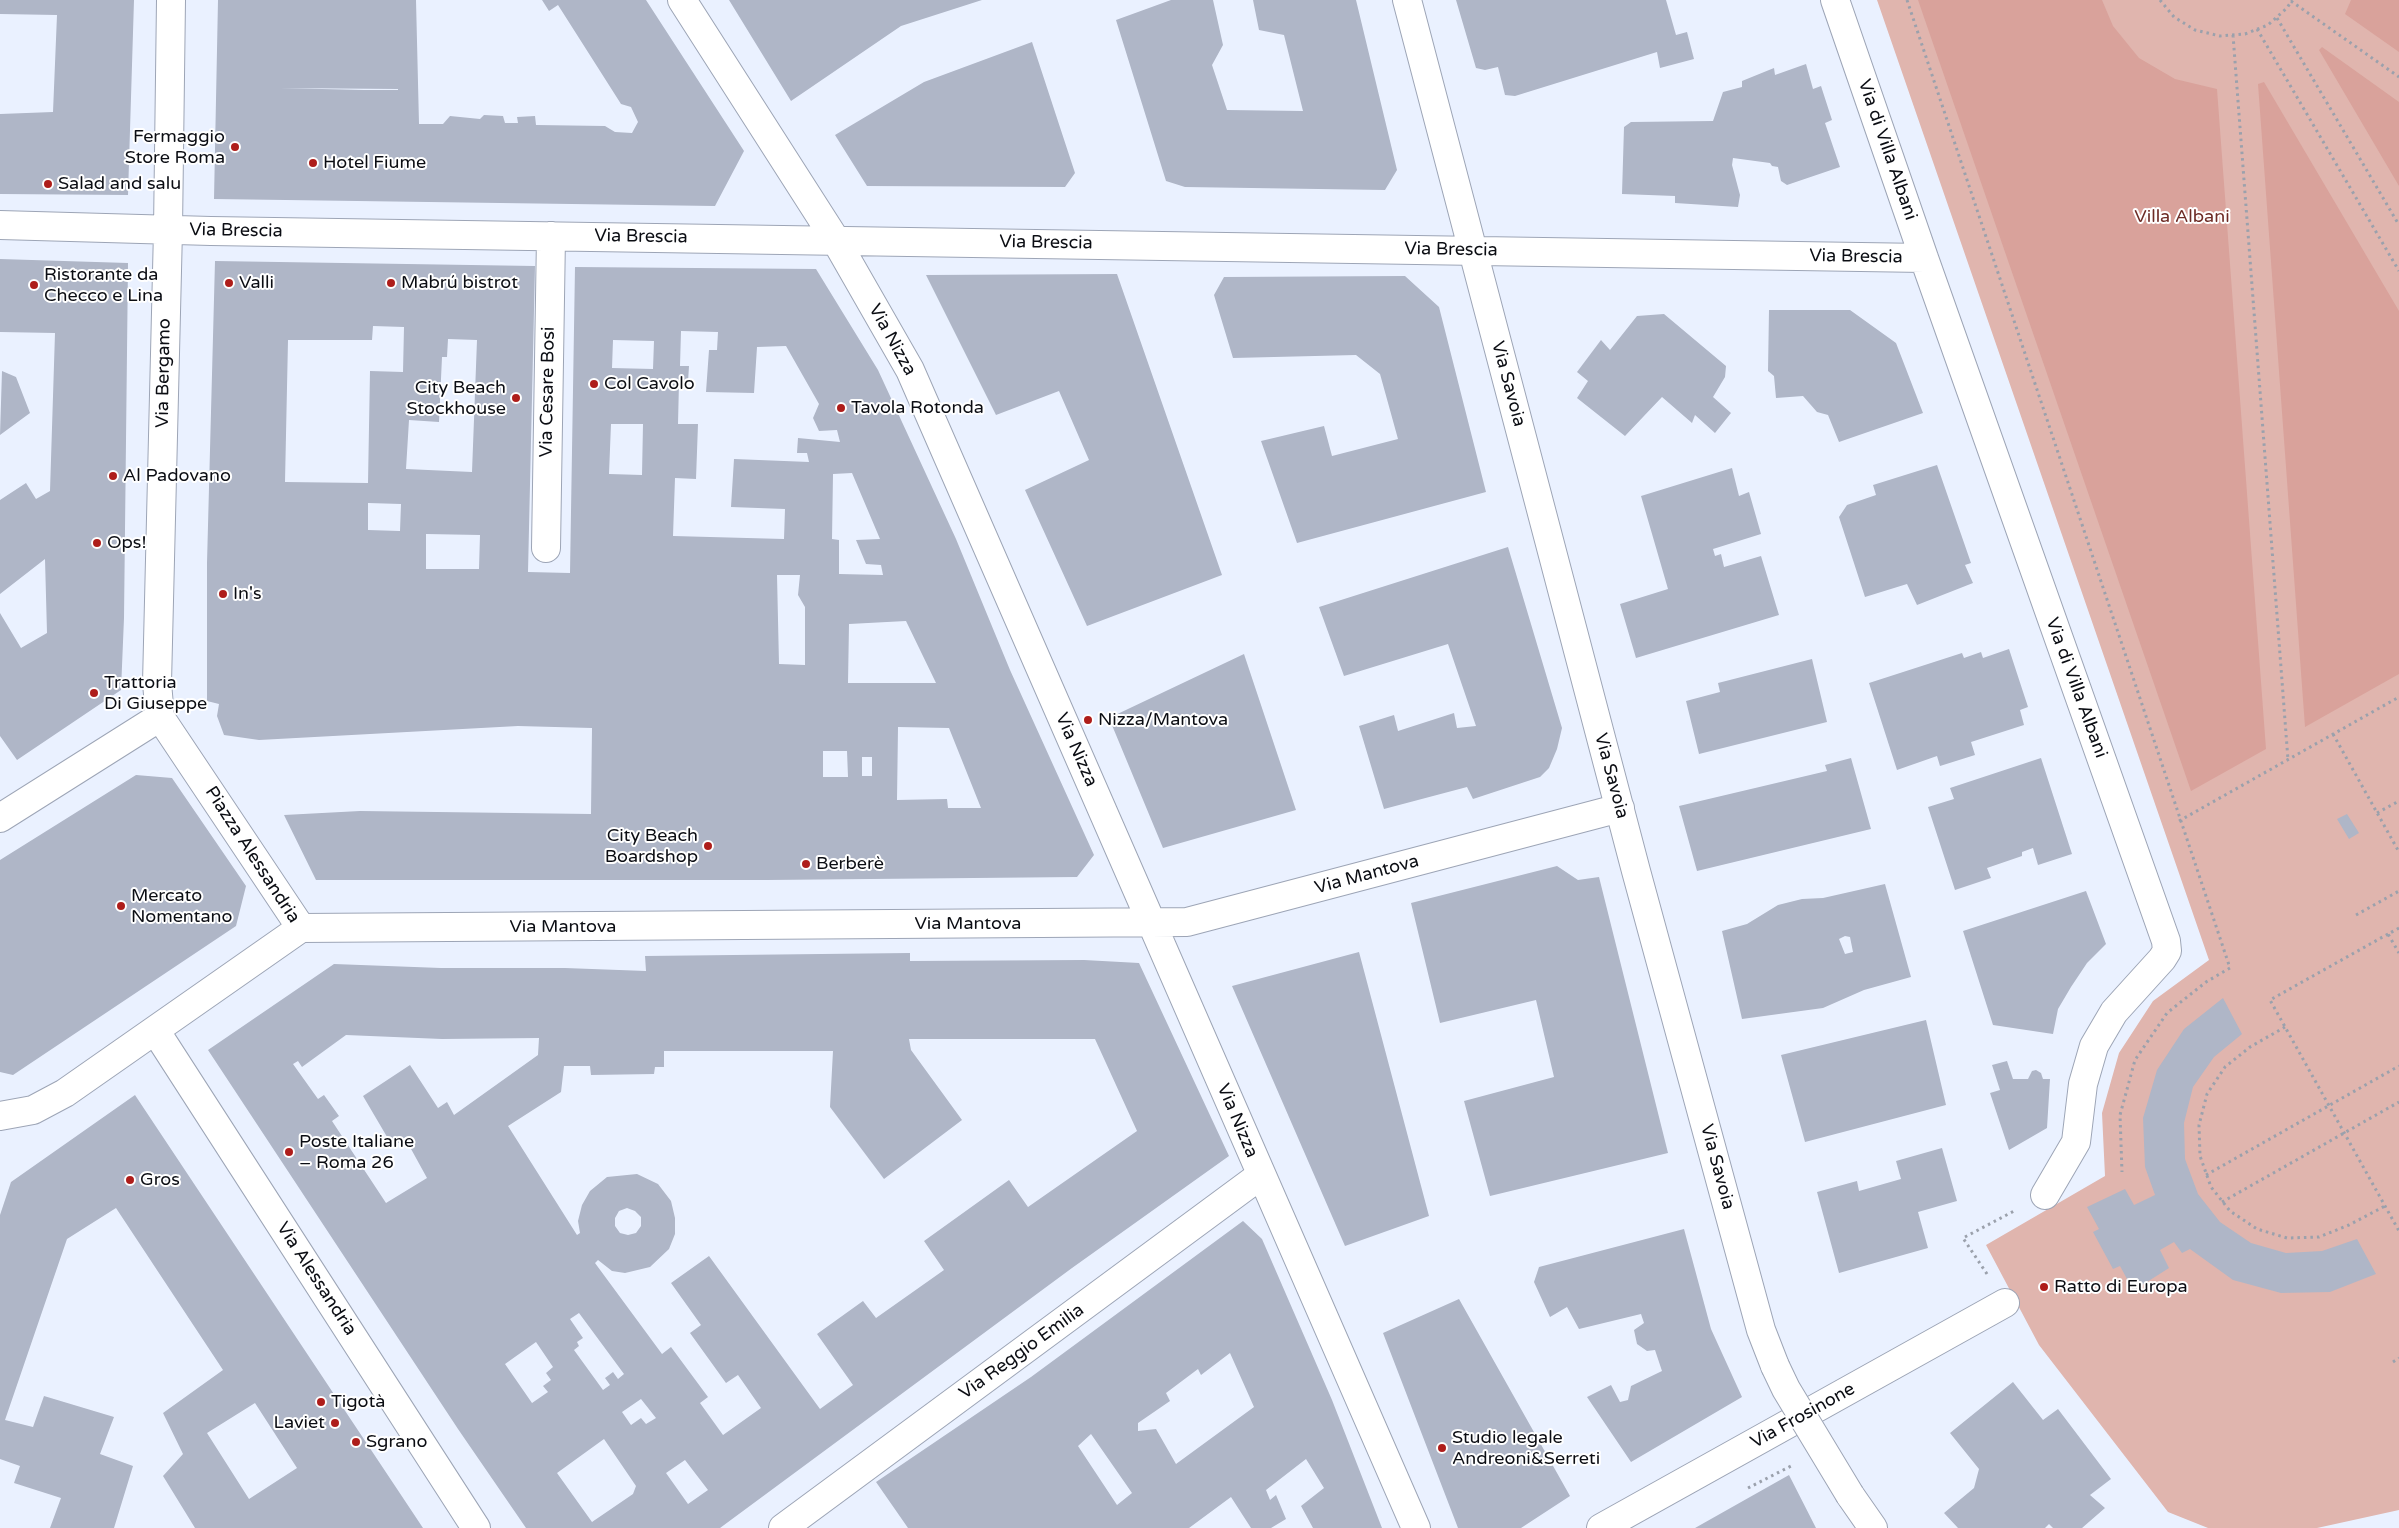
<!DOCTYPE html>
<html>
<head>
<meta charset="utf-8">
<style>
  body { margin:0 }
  canvas { display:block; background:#eaf1ff }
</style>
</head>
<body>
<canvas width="2399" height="1528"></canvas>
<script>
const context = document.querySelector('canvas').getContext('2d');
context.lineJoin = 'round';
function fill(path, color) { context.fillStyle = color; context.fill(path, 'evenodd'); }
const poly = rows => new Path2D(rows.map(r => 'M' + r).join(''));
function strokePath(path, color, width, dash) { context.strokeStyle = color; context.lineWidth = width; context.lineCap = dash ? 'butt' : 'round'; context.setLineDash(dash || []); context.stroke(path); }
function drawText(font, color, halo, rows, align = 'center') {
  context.font = font + ' "Varela Round",sans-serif'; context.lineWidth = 4; context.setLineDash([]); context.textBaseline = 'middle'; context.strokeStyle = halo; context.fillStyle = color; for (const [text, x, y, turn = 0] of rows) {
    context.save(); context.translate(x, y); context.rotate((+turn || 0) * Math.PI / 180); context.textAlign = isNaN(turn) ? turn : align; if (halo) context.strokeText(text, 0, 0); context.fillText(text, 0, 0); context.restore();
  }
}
fill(poly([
  [1877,0,2399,0,2399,1510,2317,1528,2208,1528,2168,1512,2039,1345,1986,1245,2105,1176,2102,1113,2119,1053,2153,1001,2209,960]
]), '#e0b5ae');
fill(poly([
  [1918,0,2102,0,2113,26,2139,58,2175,79,2217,89,2266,749,2191,791],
  [2351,0,2399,0,2399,52,2345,14],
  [2322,47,2399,102,2399,186,2319,50],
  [2264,82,2399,311,2399,674,2305,727,2258,84]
]), '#d9a29b');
fill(poly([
  [0,0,134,0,128,195,0,194,0,114,53,112,57,15,0,14],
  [218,0,416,0,419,124,443,124,450,116,480,119,484,115,503,116,505,123,518,123,517,117,535,116,536,125,605,126,615,132,632,133,638,122,631,107,621,104,558,5,549,11,542,0,646,0,744,151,715,206,214,199],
  [280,88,398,89,398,90,364,90],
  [729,0,982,0,901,26,791,101],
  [1171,0,1213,0,1223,45,1212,65,1227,110,1303,111,1284,35,1259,30,1253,0,1356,0,1397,170,1385,190,1185,187,1166,181,1116,20],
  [1456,0,1666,0,1676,35,1687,32,1694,59,1660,68,1657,52,1515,96,1505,95,1498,67,1485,70,1476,68],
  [1032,42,1075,173,1065,187,867,186,835,135,924,82],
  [1806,64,1813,89,1821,86,1832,120,1825,123,1840,167,1787,185,1781,181,1778,167,1772,166,1770,163,1733,158,1732,165,1740,195,1738,207,1675,203,1675,196,1622,194,1624,127,1631,122,1713,121,1723,92,1742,87,1742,81,1774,68,1775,75],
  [0,259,128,263,124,618,121,690,17,760,0,736,0,613,21,648,47,633,45,559,0,594,0,500,26,483,36,499,50,491,55,333,0,332],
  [215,261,535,266,528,572,570,573,575,267,816,269,878,370,956,539,1010,670,1094,855,1077,877,767,880,316,880,284,815,360,811,591,814,592,728,518,726,259,740,224,735,217,716,219,704,207,701,207,563],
  [373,326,404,327,403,372,370,371,368,483,285,482,288,340,372,340],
  [681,331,718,332,717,350,709,350,706,392,754,393,757,347,786,346,819,404,813,418,819,431,837,430,840,442,798,438,797,453,807,453,809,462,734,459,731,507,785,509,784,539,673,536,675,478,696,479,698,424,678,424,679,382,688,382,689,366,680,366],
  [448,339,477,340,472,472,406,469,409,420,439,422,442,357,447,357],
  [613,340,654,341,653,369,612,368],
  [611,424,643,424,642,475,609,474],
  [852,473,880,539,856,540,866,564,881,565,883,575,839,574,839,540,832,539,833,474],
  [368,503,401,504,400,531,368,530],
  [426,534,480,535,479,569,426,569],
  [777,575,800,575,798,595,805,607,805,665,779,664],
  [906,621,936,683,848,683,849,624],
  [898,727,949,728,981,808,948,808,947,799,897,800],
  [823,751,847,751,848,777,823,777],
  [862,757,872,757,872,776,862,776],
  [1117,274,1222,575,1087,626,1025,490,1089,460,1059,391,996,415,926,275],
  [1405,276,1439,307,1486,492,1297,543,1261,441,1324,426,1332,456,1398,439,1380,374,1356,355,1233,358,1214,295,1224,277],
  [1769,310,1850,310,1896,343,1923,413,1839,442,1828,415,1817,412,1803,396,1776,398,1774,376,1768,371],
  [1664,314,1726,366,1725,377,1713,397,1731,413,1715,433,1695,415,1692,423,1662,397,1625,436,1577,398,1588,381,1577,372,1601,340,1610,350,1637,316],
  [2,371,16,377,30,413,0,435],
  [1937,465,1971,563,1965,565,1973,583,1917,605,1907,584,1865,597,1839,517,1847,505,1876,495,1873,485],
  [1732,468,1739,496,1749,492,1761,534,1713,549,1715,556,1721,554,1724,567,1761,556,1779,615,1636,658,1620,604,1668,589,1641,496],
  [1508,547,1562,728,1557,749,1549,768,1540,777,1473,799,1467,787,1384,809,1359,726,1394,715,1398,731,1454,713,1457,728,1476,726,1448,644,1344,676,1319,607],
  [2009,649,2028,707,2020,710,2024,725,1971,742,1975,755,1940,766,1937,756,1897,770,1869,683,1962,653,1964,658,1981,652,1983,658],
  [1244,654,1296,810,1163,848,1109,718],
  [1812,659,1827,722,1699,754,1686,701,1720,692,1718,683],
  [1851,758,1871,829,1697,871,1679,806,1827,771,1825,765],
  [2041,758,2072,854,2038,865,2033,848,2022,852,2022,856,1987,868,1991,878,1955,890,1928,807,1954,799,1950,788],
  [136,775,172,778,246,886,236,926,13,1075,0,1072,0,860],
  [2347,814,2359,833,2349,839,2337,819],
  [1557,866,1578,880,1599,877,1668,1153,1490,1196,1464,1101,1554,1077,1536,1000,1440,1023,1411,903],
  [1885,884,1911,977,1864,990,1823,1008,1742,1019,1722,931,1747,924,1778,905,1802,899,1823,898],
  [1845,936,1850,937,1853,952,1845,954,1839,939],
  [2086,891,2106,944,2087,963,2071,987,2058,1009,2053,1034,1993,1025,1963,931],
  [1359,952,1429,1216,1345,1246,1232,986],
  [910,953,910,961,1084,960,1139,963,1229,1156,1072,1268,720,1528,526,1528,458,1429,208,1050,334,964,441,968,565,968,646,971,645,956],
  [346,1035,442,1039,539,1038,538,1055,454,1115,447,1102,438,1108,410,1065,363,1096,393,1147,405,1138,427,1178,386,1203,332,1121,339,1116,324,1095,318,1099,293,1064,298,1061,302,1067],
  [909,1039,1095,1039,1137,1131,1028,1207,1009,1180,924,1241,944,1270,876,1318,863,1301,817,1334,853,1385,820,1409,709,1256,671,1283,701,1325,690,1333,726,1383,738,1375,761,1408,723,1435,700,1403,708,1397,671,1347,662,1354,595,1263,598,1260,612,1271,625,1273,650,1267,669,1249,675,1234,675,1218,671,1201,658,1184,637,1174,607,1177,590,1191,582,1205,578,1221,580,1233,577,1235,508,1126,561,1092,564,1066,590,1066,591,1075,654,1074,655,1067,664,1067,664,1051,833,1051,830,1107,884,1179,962,1120,911,1050],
  [627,1208,635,1211,641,1217,641,1226,636,1233,628,1235,620,1233,615,1226,615,1218,619,1211],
  [579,1313,624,1374,618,1379,613,1372,605,1378,610,1385,603,1390,574,1350,579,1346,577,1342,583,1338,570,1319],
  [536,1342,553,1367,546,1373,551,1380,543,1386,548,1392,532,1403,505,1364],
  [641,1399,656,1418,646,1424,641,1418,631,1425,622,1412],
  [604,1439,636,1486,633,1494,592,1522,557,1473],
  [685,1460,708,1490,688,1504,666,1473],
  [2223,998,2242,1034,2214,1057,2193,1087,2184,1123,2185,1159,2198,1194,2220,1222,2251,1243,2286,1253,2322,1251,2357,1239,2376,1274,2330,1292,2281,1293,2233,1280,2190,1249,2182,1253,2174,1242,2160,1250,2169,1268,2136,1289,2133,1290,2120,1266,2113,1269,2093,1232,2099,1229,2087,1207,2125,1189,2134,1205,2155,1195,2145,1167,2143,1118,2157,1070,2184,1029],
  [1926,1020,1946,1105,1805,1142,1781,1055],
  [2007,1061,2013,1079,2028,1079,2032,1071,2036,1070,2041,1073,2043,1079,2050,1079,2047,1128,2009,1150,1990,1093,2000,1090,1992,1065],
  [135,1095,423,1528,195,1528,163,1476,183,1454,163,1413,223,1370,116,1208,67,1239,5,1420,33,1427,44,1396,114,1417,100,1454,133,1466,114,1528,50,1528,61,1498,14,1483,20,1466,0,1459,0,1215,11,1182],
  [255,1403,297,1468,249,1499,207,1433],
  [1942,1148,1957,1201,1918,1212,1928,1248,1839,1273,1817,1192,1857,1181,1859,1191,1901,1179,1896,1161],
  [1243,1221,1262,1239,1332,1400,1382,1528,1313,1528,1301,1506,1324,1488,1306,1459,1266,1490,1270,1500,1276,1495,1286,1519,1271,1528,1251,1528,1231,1497,1189,1528,908,1528,876,1482,1031,1377],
  [1230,1353,1254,1407,1176,1464,1156,1429,1138,1431,1138,1423,1170,1401,1166,1393,1198,1369,1201,1375],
  [1091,1434,1132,1493,1117,1505,1078,1446],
  [1684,1229,1711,1329,1742,1397,1631,1462,1587,1397,1611,1385,1620,1402,1628,1400,1631,1386,1662,1371,1655,1350,1647,1351,1637,1344,1634,1330,1644,1323,1641,1314,1579,1329,1567,1307,1550,1317,1534,1282,1539,1267],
  [1459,1299,1570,1496,1521,1528,1458,1528,1383,1333],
  [2013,1382,2043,1420,2058,1409,2111,1479,2090,1495,2105,1508,2082,1528,2053,1528,2049,1524,2045,1528,1958,1528,1944,1513,1974,1488,1979,1469,1950,1433],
  [1789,1475,1816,1528,1695,1528]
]), '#afb6c7');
const minor = poly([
  [682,0,835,239,910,370,1416,1528],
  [1407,0,1636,871,1761,1330,1775,1366],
  [1835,0,1924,258,2166,941,2167,951,2162,959,2114,1012,2094,1046,2083,1084,2076,1142,2045,1195],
  [0,225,211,231,1924,258],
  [546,548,551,236],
  [160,717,157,683,168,230,171,0],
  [0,818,160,717,301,928],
  [301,928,1187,922,1620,808],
  [155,1030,476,1528],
  [0,1116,33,1110,65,1093,301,928],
  [1850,1495,1873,1528],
  [783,1528,1261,1175],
  [1601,1528,2005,1303]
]);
strokePath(minor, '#9da5b6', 30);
strokePath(poly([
  [1907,0,2230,968,2206,982,2167,1013,2135,1060,2120,1115,2122,1172],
  [2160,0,2174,17,2195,30,2220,36,2245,34,2268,25,2287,8,2292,0],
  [2291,1,2399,77],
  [2277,18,2399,225],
  [2257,29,2399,271],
  [2233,35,2288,760],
  [2333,734,2399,852],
  [2377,813,2399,801],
  [2179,821,2399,697],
  [2356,915,2399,891],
  [2399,928,2388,934,2399,953],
  [2388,934,2270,1000,2399,1231],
  [2285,1027,2250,1047,2225,1067,2207,1094,2199,1125,2200,1156,2211,1187,2230,1211,2257,1229,2287,1238,2319,1237,2349,1225,2385,1206],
  [2206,1175,2399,1066],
  [2222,1202,2399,1102],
  [1987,1274,1963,1238,2016,1210],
  [2393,1362,2399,1358],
  [1748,1488,1793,1465]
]), '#9ba1ac', 3, [2.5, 4]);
strokePath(minor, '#fff', 28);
const minorBridge = poly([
  [1775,1366,1786,1389,1850,1495]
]);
strokePath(minorBridge, '#9da5b6', 30, []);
strokePath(minorBridge, '#fff', 28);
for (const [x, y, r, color] of [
  [235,147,5,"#ae1d1a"],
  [313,163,5,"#ae1d1a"],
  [48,184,5,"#ae1d1a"],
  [229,283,5,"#ae1d1a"],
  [391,283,5,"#ae1d1a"],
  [34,285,5,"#ae1d1a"],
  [594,384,5,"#ae1d1a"],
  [516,398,5,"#ae1d1a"],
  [841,408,5,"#ae1d1a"],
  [113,476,5,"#ae1d1a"],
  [97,543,5,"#ae1d1a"],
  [223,594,5,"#ae1d1a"],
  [94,693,5,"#ae1d1a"],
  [1088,720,5,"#ae1d1a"],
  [708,846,5,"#ae1d1a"],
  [806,864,5,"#ae1d1a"],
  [121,906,5,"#ae1d1a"],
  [289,1152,5,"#ae1d1a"],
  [130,1180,5,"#ae1d1a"],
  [2044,1287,5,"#ae1d1a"],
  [321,1402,5,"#ae1d1a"],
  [335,1423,5,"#ae1d1a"],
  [356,1442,5,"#ae1d1a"],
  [1442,1448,5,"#ae1d1a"]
]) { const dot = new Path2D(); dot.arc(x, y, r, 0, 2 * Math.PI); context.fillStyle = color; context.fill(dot); strokePath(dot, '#fff', 2); }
drawText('18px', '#0b0d13', '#fff', [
  ["Fermaggio",225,137,"right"],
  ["Store Roma",225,158,"right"],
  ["Hotel Fiume",323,163],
  ["Salad and salu",58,184],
  ["Ristorante da",44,275],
  ["Checco e Lina",44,296],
  ["Valli",239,283],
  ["Mabrú bistrot",401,283],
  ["Col Cavolo",604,384],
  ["City Beach",506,388,"right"],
  ["Stockhouse",506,409,"right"],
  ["Tavola Rotonda",851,408],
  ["Al Padovano",123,476],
  ["Ops!",107,543],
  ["In's",233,594],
  ["Trattoria",104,683],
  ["Di Giuseppe",104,704],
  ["Nizza/Mantova",1098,720],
  ["City Beach",698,836,"right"],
  ["Boardshop",698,857,"right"],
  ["Berberè",816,864],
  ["Mercato",131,896],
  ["Nomentano",131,917],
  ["Poste Italiane",299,1142],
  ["– Roma 26",299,1163],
  ["Gros",140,1180],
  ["Ratto di Europa",2054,1287],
  ["Tigotà",331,1402],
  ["Laviet",325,1423,"right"],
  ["Studio legale",1452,1438],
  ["Andreoni&Serreti",1452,1459],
  ["Sgrano",366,1442]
], 'left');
drawText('18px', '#0b0d13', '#fff', [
  ["Via di Villa Albani",1887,150,71],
  ["Via Brescia",236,231,1],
  ["Via Brescia",641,237,1],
  ["Via Brescia",1046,243,1],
  ["Via Brescia",1451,250,1],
  ["Via Brescia",1856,257,1],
  ["Via Nizza",892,340,61],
  ["Via Bergamo",164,373,-89],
  ["Via Savoia",1508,384,75],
  ["Via Cesare Bosi",548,392,-89],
  ["Via di Villa Albani",2076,688,70],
  ["Via Nizza",1076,750,66],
  ["Via Savoia",1611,776,75],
  ["Piazza Alessandria",252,855,57],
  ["Via Mantova",1367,875,-15],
  ["Via Mantova",968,924],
  ["Via Mantova",563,927],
  ["Via Nizza",1237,1121,67],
  ["Via Savoia",1717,1167,75],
  ["Via Alessandria",316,1279,57],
  ["Via Reggio Emilia",1022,1352,-36],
  ["Via Frosinone",1803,1416,-29]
]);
drawText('18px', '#6e2c26', '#fff', [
  ["Villa Albani",2182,217]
]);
</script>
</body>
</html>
